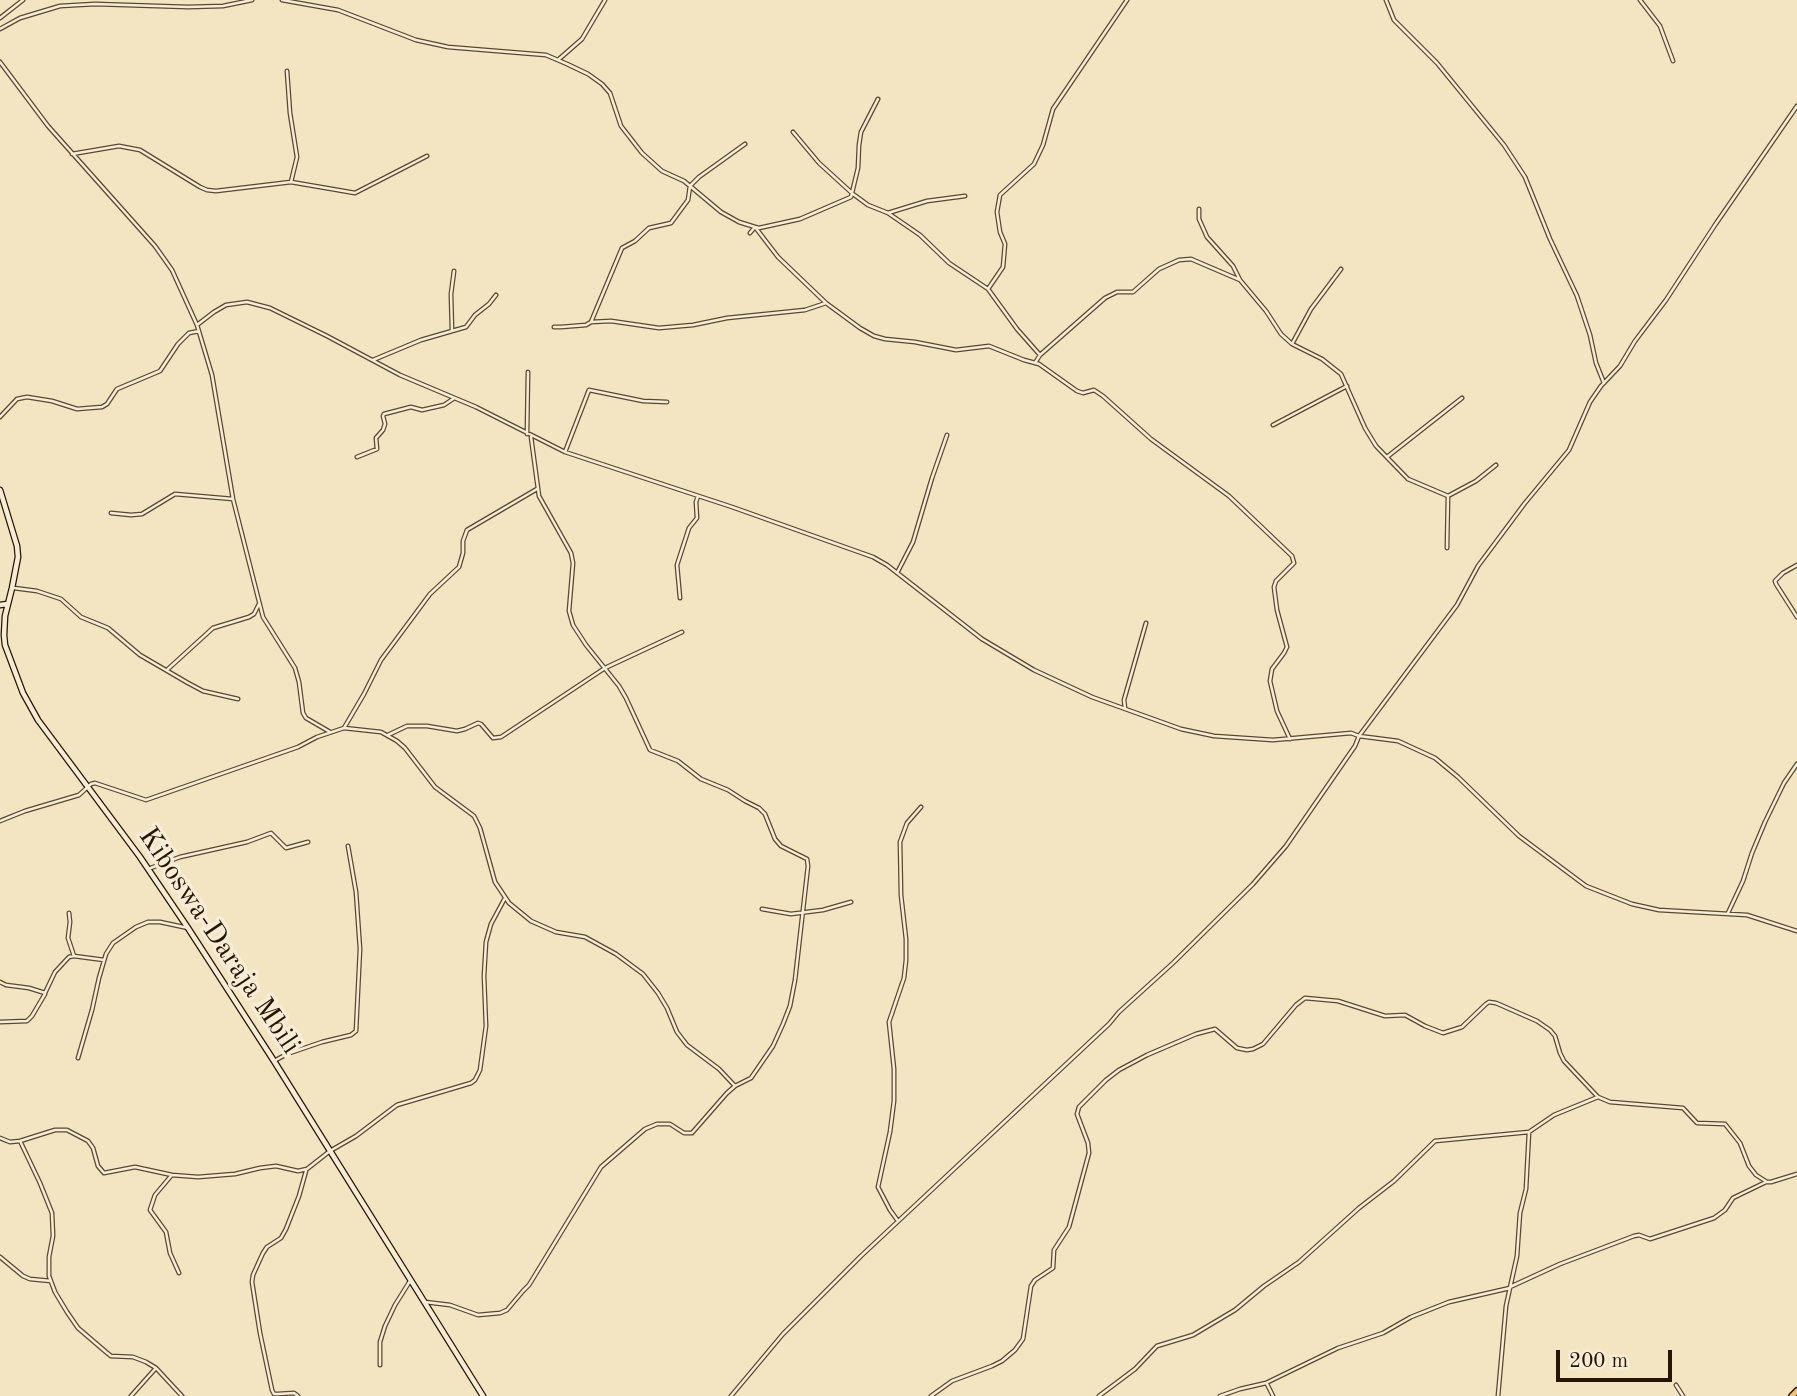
<!DOCTYPE html>
<html>
<head>
<meta charset="utf-8">
<style>
  body { margin:0 }
  #map { position:relative; width:1797px; height:1396px; overflow:hidden; background:#f3e4c2; font-family:"Old Standard TT",serif }
  canvas { display:block }
  .scale { position:absolute; left:1556px; top:1350px; width:116px; height:32px; box-sizing:border-box; border:4px solid #281400; border-top:0; padding-left:9px; font-size:21px; line-height:24px; white-space:nowrap; color:#281400; -webkit-text-stroke:5px #f7edd7; paint-order:stroke }
</style>
</head>
<body>
<div id="map">
<canvas width="1797" height="1396"></canvas>
<div class="scale">200 m</div>
</div>
<script>
const context = document.querySelector('canvas').getContext('2d');
context.lineJoin = 'round';
const poly = rows => new Path2D(rows.map(r => 'M' + r).join(''));
function strokePath(path, color, width, dash) { context.strokeStyle = color; context.lineWidth = width; context.lineCap = dash ? 'butt' : 'round'; context.setLineDash(dash || []); context.stroke(path); }
function drawText(font, color, halo, rows, align = 'center') {
  context.font = font + ' "Old Standard TT",serif'; context.lineWidth = 7; context.setLineDash([]); context.textBaseline = 'middle'; context.strokeStyle = halo; context.fillStyle = color; for (const [text, x, y, turn = 0] of rows) {
    context.save(); context.translate(x, y); context.rotate((+turn || 0) * Math.PI / 180); context.textAlign = isNaN(turn) ? turn : align; if (halo) context.strokeText(text, 0, 0); context.fillText(text, 0, 0); context.restore();
  }
}
const minor = poly([
  [282,0,338,10,416,40,448,47,546,55,567,64,588,74,602,84,610,93,621,126,642,153,662,171,684,181,721,212,739,222,755,227,778,257,826,303,860,328,874,336,885,339,915,342,956,350,989,346,1024,360,1039,364,1077,391,1083,393,1094,390,1103,396,1151,439,1229,496,1292,556,1294,563,1276,581,1274,587,1277,610,1287,647,1284,653,1272,669,1270,681,1277,711,1290,739],
  [1386,0,1394,20,1437,63,1504,145,1525,177,1550,239,1577,296,1590,335,1596,363,1604,383],
  [1640,0,1660,26,1673,61],
  [0,18,23,0],
  [0,29,20,18,60,6,95,4,188,7,223,6,252,0],
  [558,60,582,39,605,0],
  [0,62,48,126,155,246,172,270,197,325,214,312,226,305,247,302,270,308,327,336,400,375,476,407,565,452,732,507,873,557,887,565,982,639,1034,670,1092,697,1181,729,1214,736,1273,740,1351,733,1359,736,1398,741,1435,758,1458,777,1519,836,1586,886,1632,904,1659,910,1747,915,1797,931],
  [287,71,290,113,297,157,291,182],
  [793,132,819,163,853,194,868,205,888,213,920,235,949,263,988,289,1017,329,1040,355],
  [72,154,119,146,140,150,200,187,207,190,216,191,291,182,355,193,427,156],
  [690,186,699,177,745,144],
  [1199,209,1199,219,1207,237,1233,266,1240,280],
  [888,213,927,201,965,196],
  [750,233,755,227,759,228,800,219,851,197,858,168,859,145,861,132,878,99],
  [988,289,1003,267,1005,244,1000,232,997,212,1000,195,1034,164,1043,145,1053,109,1127,0],
  [591,322,622,248,635,241,649,228,671,223,688,200,690,186],
  [197,325,212,375,233,499,263,617,295,668,299,682,303,713,306,718,330,732],
  [554,327,561,327,586,325,591,322,611,321,659,328,693,325,727,318,805,310,826,303],
  [452,331,451,294,454,271],
  [1292,344,1311,309,1341,269],
  [373,360,421,340,466,327,475,315,489,304,496,295],
  [1035,363,1040,355,1105,298,1117,292,1133,292,1159,269,1179,260,1191,259,1240,280,1266,311,1281,334,1292,344,1322,359,1341,374,1365,428,1376,446,1408,479,1448,496,1476,481,1496,465],
  [0,417,17,399,27,397,52,401,77,409,102,407,107,404,117,389,160,371,178,344,189,333,199,331],
  [1273,425,1347,386],
  [527,434,528,372],
  [565,452,589,390,643,401,667,402],
  [357,457,377,449,376,438,383,430,385,424,383,416,384,414,411,407,422,410,444,405,453,399],
  [1387,457,1462,398],
  [111,513,131,515,142,514,175,494,233,499],
  [1447,548,1448,496],
  [1797,565,1783,573,1775,581,1776,584,1797,617],
  [897,573,913,542,932,478,947,435],
  [14,588,37,591,61,599,81,617,108,628,140,655,188,683,203,691,238,699],
  [680,598,677,565,689,528,697,518,696,502,698,496],
  [168,669,213,628,249,617,254,614,259,604],
  [1125,708,1124,700,1146,623],
  [344,728,364,694,381,660,430,594,459,567,463,553,463,541,467,530,537,489],
  [388,735,407,726,427,726,457,731,465,729,478,723,481,724,493,738,501,737,605,668,682,632],
  [0,821,25,811,79,795,91,784,95,783,146,800,298,747,317,737,344,728,381,732,397,741,405,748,435,787,474,816,480,828,495,882,509,903,531,921,556,932,585,937,616,954,643,974,658,993,667,1008,677,1032,687,1045,719,1069,735,1086],
  [148,869,180,857,247,842,271,833,286,848,308,842],
  [762,909,791,914,823,910,851,902],
  [69,913,70,922,68,938,74,956],
  [1728,913,1743,881,1752,853,1765,822,1784,783,1797,764],
  [0,982,6,985,29,988,45,993,55,972,69,957,74,956,104,960],
  [0,1022,27,1021,32,1016,45,994],
  [78,1058,92,1010,99,978,106,954,113,943,136,927,148,922,160,922,188,928],
  [274,1061,287,1054,322,1042,351,1035,356,1031,360,949,356,892,348,846],
  [0,1138,10,1142,20,1141,55,1130,67,1130,88,1141,93,1148,98,1166,104,1173,135,1167,172,1175,198,1177,235,1174,260,1168,276,1166,298,1171,307,1169,330,1151,356,1136,397,1105,471,1083,475,1080,480,1070,486,1026,484,976,486,942,491,924,505,898],
  [21,1143,40,1183,52,1213,53,1236,49,1257,49,1276,55,1292,67,1312,78,1328,106,1352,111,1356,133,1357,146,1362,156,1368,182,1396],
  [171,1176,155,1195,150,1210,166,1232,170,1253,179,1273],
  [898,1221,890,1210,878,1187,890,1132,894,1101,894,1069,889,1022,904,978,906,960,906,939,901,895,900,842,907,823,921,807],
  [0,1257,23,1276,30,1279,51,1281],
  [1510,1287,1560,1264,1634,1236,1639,1235,1650,1239,1714,1218,1725,1210,1733,1198,1766,1182],
  [425,1302,450,1305,478,1315,500,1313,507,1310,523,1291,529,1285,601,1167,645,1129,657,1124,670,1124,684,1133,692,1133,727,1093,735,1086,751,1078,773,1046,783,1024,790,1006,795,980,808,866,807,859,781,846,775,839,765,814,759,808,745,801,728,790,701,779,678,761,650,750,626,698,619,686,586,645,573,625,569,611,573,563,571,553,539,496,531,437],
  [380,1365,380,1342,385,1326,395,1305,410,1281],
  [1267,1384,1273,1396],
  [1676,1385,1683,1396],
  [131,1396,156,1368],
  [298,1396,294,1393,278,1394,274,1394,272,1390,260,1333,252,1282,253,1275,263,1253,267,1247,281,1238,286,1229,299,1196,306,1171],
  [731,1396,783,1334,861,1256,1109,1024,1119,1012,1173,963,1253,884,1286,846,1355,746,1359,736,1457,605,1478,566,1525,503,1569,450,1590,402,1601,386,1620,366,1635,341,1666,300,1715,225,1797,106],
  [931,1396,952,1381,992,1366,1002,1361,1015,1350,1023,1339,1031,1286,1035,1280,1053,1268,1054,1250,1069,1227,1089,1153,1088,1143,1077,1114,1079,1107,1106,1080,1119,1070,1147,1055,1196,1034,1215,1029,1237,1048,1247,1050,1253,1049,1263,1044,1296,1005,1305,998,1338,1001,1385,1016,1405,1015,1425,1026,1443,1033,1462,1027,1486,1004,1489,1002,1496,1003,1537,1021,1550,1030,1555,1036,1560,1053,1564,1061,1598,1097,1610,1102,1683,1108,1697,1123,1725,1124,1740,1143,1749,1166,1756,1175,1767,1182,1771,1182,1797,1174],
  [1099,1396,1135,1369,1157,1346,1193,1335,1235,1310,1264,1286,1299,1262,1359,1208,1394,1181,1435,1141,1529,1132],
  [1220,1396,1240,1389,1266,1383,1338,1348,1383,1333,1411,1317,1449,1302,1510,1288],
  [1498,1396,1506,1306,1517,1256,1520,1213,1526,1189,1529,1132,1554,1115,1598,1097]
]);
const secondary = poly([
  [0,490,17,546,18,557,12,588,5,616,4,635,5,645,23,693,38,720,140,857,188,928,274,1061,483,1396],
  [0,605,7,604]
]);
const trunk = poly([
  [1792,1396,1797,1391]
]);
strokePath(minor, '#5b4830', 5);
strokePath(secondary, '#281400', 7);
strokePath(trunk, '#281400', 8);
strokePath(minor, '#f7edd7', 2.5);
strokePath(secondary, '#f7edd7', 4.5);
strokePath(trunk, '#eac281', 5);
drawText('28px', '#281400', '#f7edd7', [
  ["Kiboswa-Daraja Mbili",219,941,56]
]);
</script>
</body>
</html>
